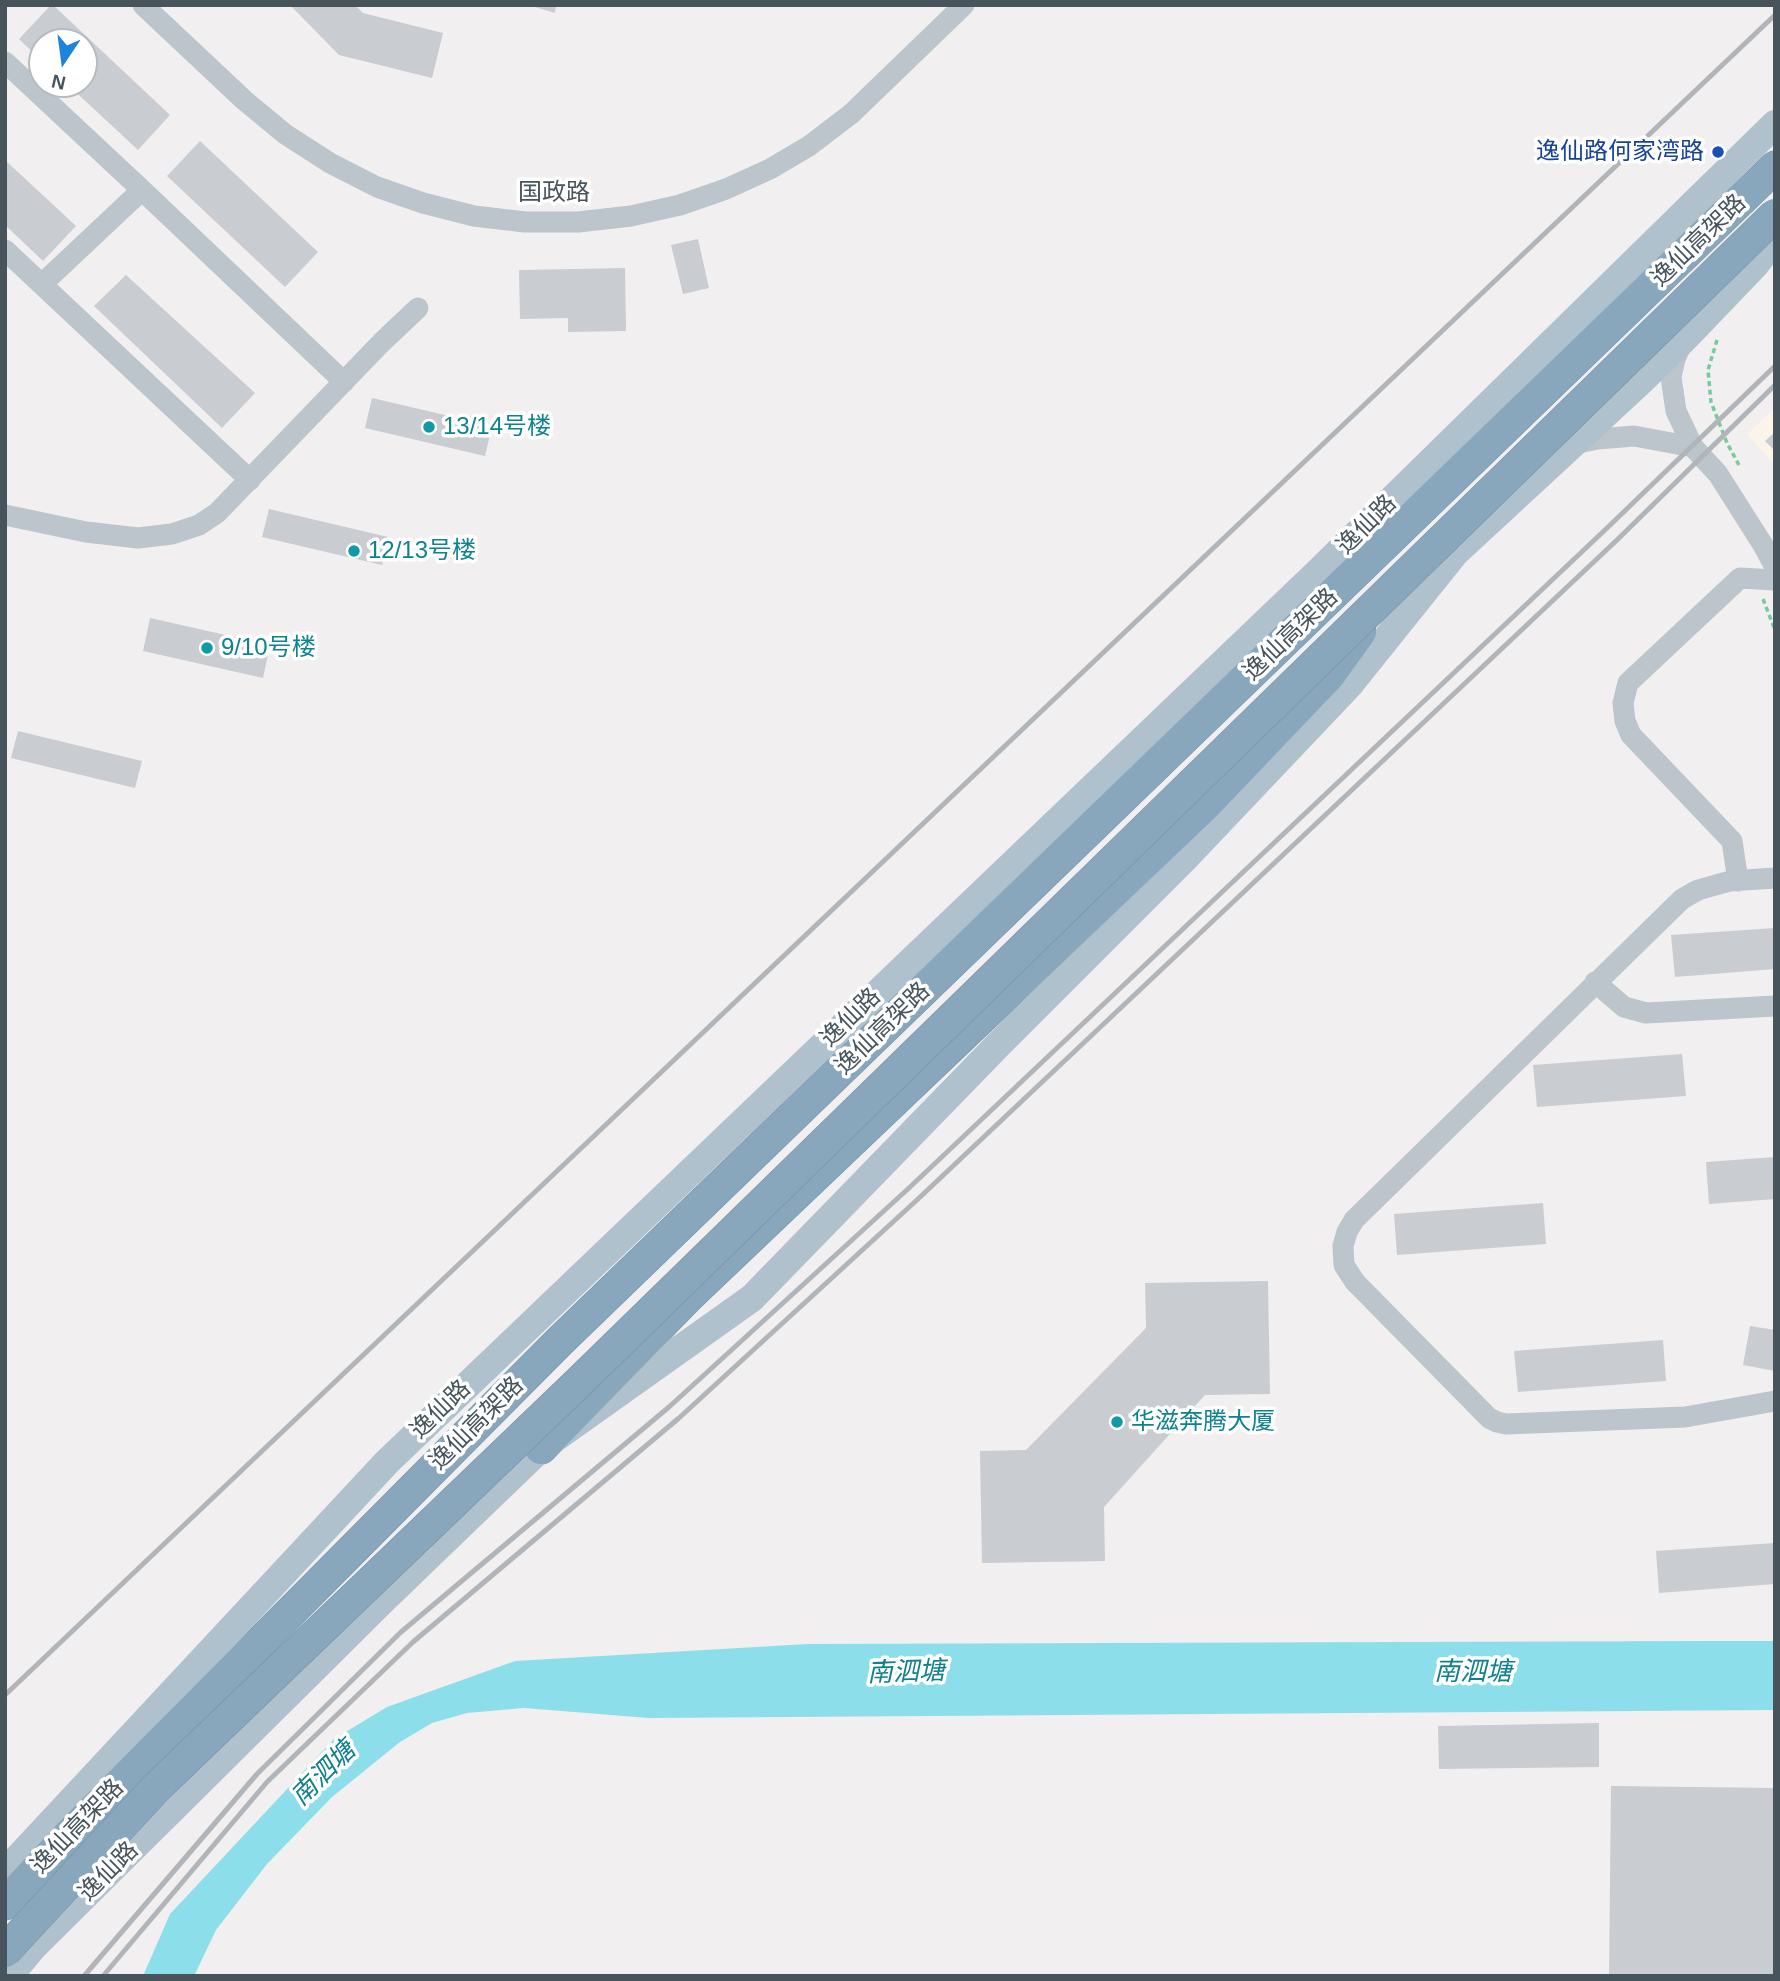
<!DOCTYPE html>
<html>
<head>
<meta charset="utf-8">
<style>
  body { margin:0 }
  #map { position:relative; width:1780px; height:1981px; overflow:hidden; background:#f1efef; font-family:Arial,sans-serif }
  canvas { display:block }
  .frame { position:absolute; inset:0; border:7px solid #47545c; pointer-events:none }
  .north { position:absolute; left:28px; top:28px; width:70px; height:70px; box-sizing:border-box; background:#fff; border:2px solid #b5bbbe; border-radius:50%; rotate:193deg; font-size:19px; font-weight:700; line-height:28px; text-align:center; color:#47545c }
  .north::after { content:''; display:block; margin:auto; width:24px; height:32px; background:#1e83dc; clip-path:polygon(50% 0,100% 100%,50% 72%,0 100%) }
</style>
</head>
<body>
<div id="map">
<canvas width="1780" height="1981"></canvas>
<div class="frame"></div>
<div class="north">N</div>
</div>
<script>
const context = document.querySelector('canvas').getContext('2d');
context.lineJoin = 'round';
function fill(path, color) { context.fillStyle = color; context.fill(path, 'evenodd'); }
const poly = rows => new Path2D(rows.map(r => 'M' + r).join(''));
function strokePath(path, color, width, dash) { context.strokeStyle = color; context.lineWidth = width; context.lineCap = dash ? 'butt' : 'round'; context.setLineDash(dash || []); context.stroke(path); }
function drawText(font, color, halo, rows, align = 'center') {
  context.font = font + ' Arial,"Noto Sans SC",sans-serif'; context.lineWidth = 7; context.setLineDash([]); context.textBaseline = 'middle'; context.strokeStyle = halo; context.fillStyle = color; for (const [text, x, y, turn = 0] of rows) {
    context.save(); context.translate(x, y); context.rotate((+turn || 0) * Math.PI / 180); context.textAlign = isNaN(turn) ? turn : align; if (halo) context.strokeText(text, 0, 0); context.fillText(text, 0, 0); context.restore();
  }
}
fill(poly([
  [1775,408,1775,465,1747,434]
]), '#fbf4e9');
fill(poly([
  [1700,1641,1775,1641,1775,1710,649,1718,524,1708,467,1713,432,1723,400,1742,332,1797,267,1864,216,1930,194,1976,143,1976,170,1914,334,1739,387,1707,515,1661,808,1644]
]), '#8cdfea');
fill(poly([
  [51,5,53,5,170,115,138,150,67,84,84,84,84,42,42,42,42,61,19,39],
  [290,5,355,5,363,13,443,33,432,78,339,55],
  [528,5,556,5,555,13],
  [200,141,318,252,285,287,167,176],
  [5,160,76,226,43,261,5,225],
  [698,239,709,288,683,294,671,245],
  [625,268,626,331,568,332,568,318,520,319,519,270],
  [126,275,255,393,222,428,94,306],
  [372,398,492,426,485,456,365,428],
  [1775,432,1775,451,1765,441],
  [269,509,388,537,382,565,262,537],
  [150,618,270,645,263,678,143,651],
  [18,731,142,761,135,788,11,758],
  [1775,928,1775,969,1675,977,1671,935],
  [1682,1054,1686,1096,1537,1107,1533,1065],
  [1775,1157,1775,1199,1709,1204,1706,1162],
  [1543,1203,1546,1244,1397,1255,1394,1214],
  [1268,1281,1270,1394,1205,1395,1104,1507,1105,1561,982,1563,980,1451,1026,1450,1146,1328,1145,1283],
  [1750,1326,1775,1330,1775,1371,1743,1365],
  [1663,1340,1666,1381,1518,1392,1514,1351],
  [1775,1543,1775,1584,1659,1593,1656,1551],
  [1599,1723,1599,1767,1439,1769,1438,1726],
  [1611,1786,1775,1788,1775,1976,1609,1976]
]), '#c9ccd1');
const highway = poly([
  [541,1448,689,1296,1205,805,1329,675,1360,632],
  [5,1904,67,1837,559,1342,1775,167]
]);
strokePath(highway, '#7391a8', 33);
strokePath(poly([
  [1717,340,1708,370,1711,402,1727,443,1739,465],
  [1763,599,1775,630]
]), '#77cb9a', 3.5, [5, 3.5]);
strokePath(poly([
  [143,5,244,100,285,134,330,163,377,187,423,203,474,216,525,222,578,222,631,216,680,205,726,189,770,169,809,146,851,114,964,5],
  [5,62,142,190,344,382],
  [5,250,250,480],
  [42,284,142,190],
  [1681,345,1675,359,1671,377,1676,411,1693,447,1718,474,1763,545,1775,567],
  [1573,444,1598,439,1634,436,1693,447],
  [5,515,86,532,138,538,172,534,199,525,217,513,382,342,418,308],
  [1775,878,1730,881,1698,890,1682,899,1354,1220,1347,1232,1343,1246,1344,1265,1355,1282,1489,1418,1497,1422,1506,1424,1685,1417,1775,1401],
  [1738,881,1732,841,1631,735,1625,721,1623,703,1628,683,1740,578,1775,580],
  [1595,982,1624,1007,1646,1013,1775,1006]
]), '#bbc5cb', 21);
strokePath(poly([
  [5,1872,387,1462,1315,575,1775,124],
  [9,1976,33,1947,384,1599,541,1448,752,1298,1000,1043,1184,859,1350,684,1455,553,1641,381,1683,340,1755,265,1775,239]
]), '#afc1cd', 28);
strokePath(highway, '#88a6bc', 32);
strokePath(poly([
  [5,1695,1775,15],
  [84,1976,257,1774,401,1632,669,1407,909,1188,1606,529,1775,366],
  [103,1976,267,1782,413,1642,679,1418,918,1199,1617,540,1775,385]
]), '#b1b5b9', 5);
const highwayBridge = poly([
  [5,1951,157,1787,579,1382,1775,215]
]);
strokePath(highwayBridge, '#7391a8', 33, []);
strokePath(highwayBridge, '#88a6bc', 32);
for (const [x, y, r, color] of [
  [1718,152,7,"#1a4fb4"],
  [429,427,7,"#0f9aa8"],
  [354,551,7,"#0f9aa8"],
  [207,648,7,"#0f9aa8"],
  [1117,1422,7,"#0f9aa8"]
]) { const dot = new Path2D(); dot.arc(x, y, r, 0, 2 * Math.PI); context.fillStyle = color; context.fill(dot); strokePath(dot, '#fff', 2.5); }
drawText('24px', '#164399', '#fff', [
  ["逸仙路何家湾路",1704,152]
], 'right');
drawText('24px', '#47545c', '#fff', [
  ["国政路",554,193],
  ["逸仙高架路",1699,241,-44],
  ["逸仙路",1367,525,-45],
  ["逸仙高架路",1291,635,-44],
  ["逸仙路",851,1018,-44],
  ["逸仙高架路",883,1029,-44],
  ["逸仙路",441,1410,-44],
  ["逸仙高架路",477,1424,-45],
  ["逸仙高架路",78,1827,-46],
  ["逸仙路",109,1872,-45]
]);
drawText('24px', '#0d838f', '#fff', [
  ["13/14号楼",443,427],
  ["12/13号楼",368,551],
  ["9/10号楼",221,648],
  ["华滋奔腾大厦",1131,1422]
], 'left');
drawText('italic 26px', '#108090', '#fff', [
  ["南泗塘",906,1673,-2],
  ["南泗塘",1473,1673],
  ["南泗塘",324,1774,-45]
]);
</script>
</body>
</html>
